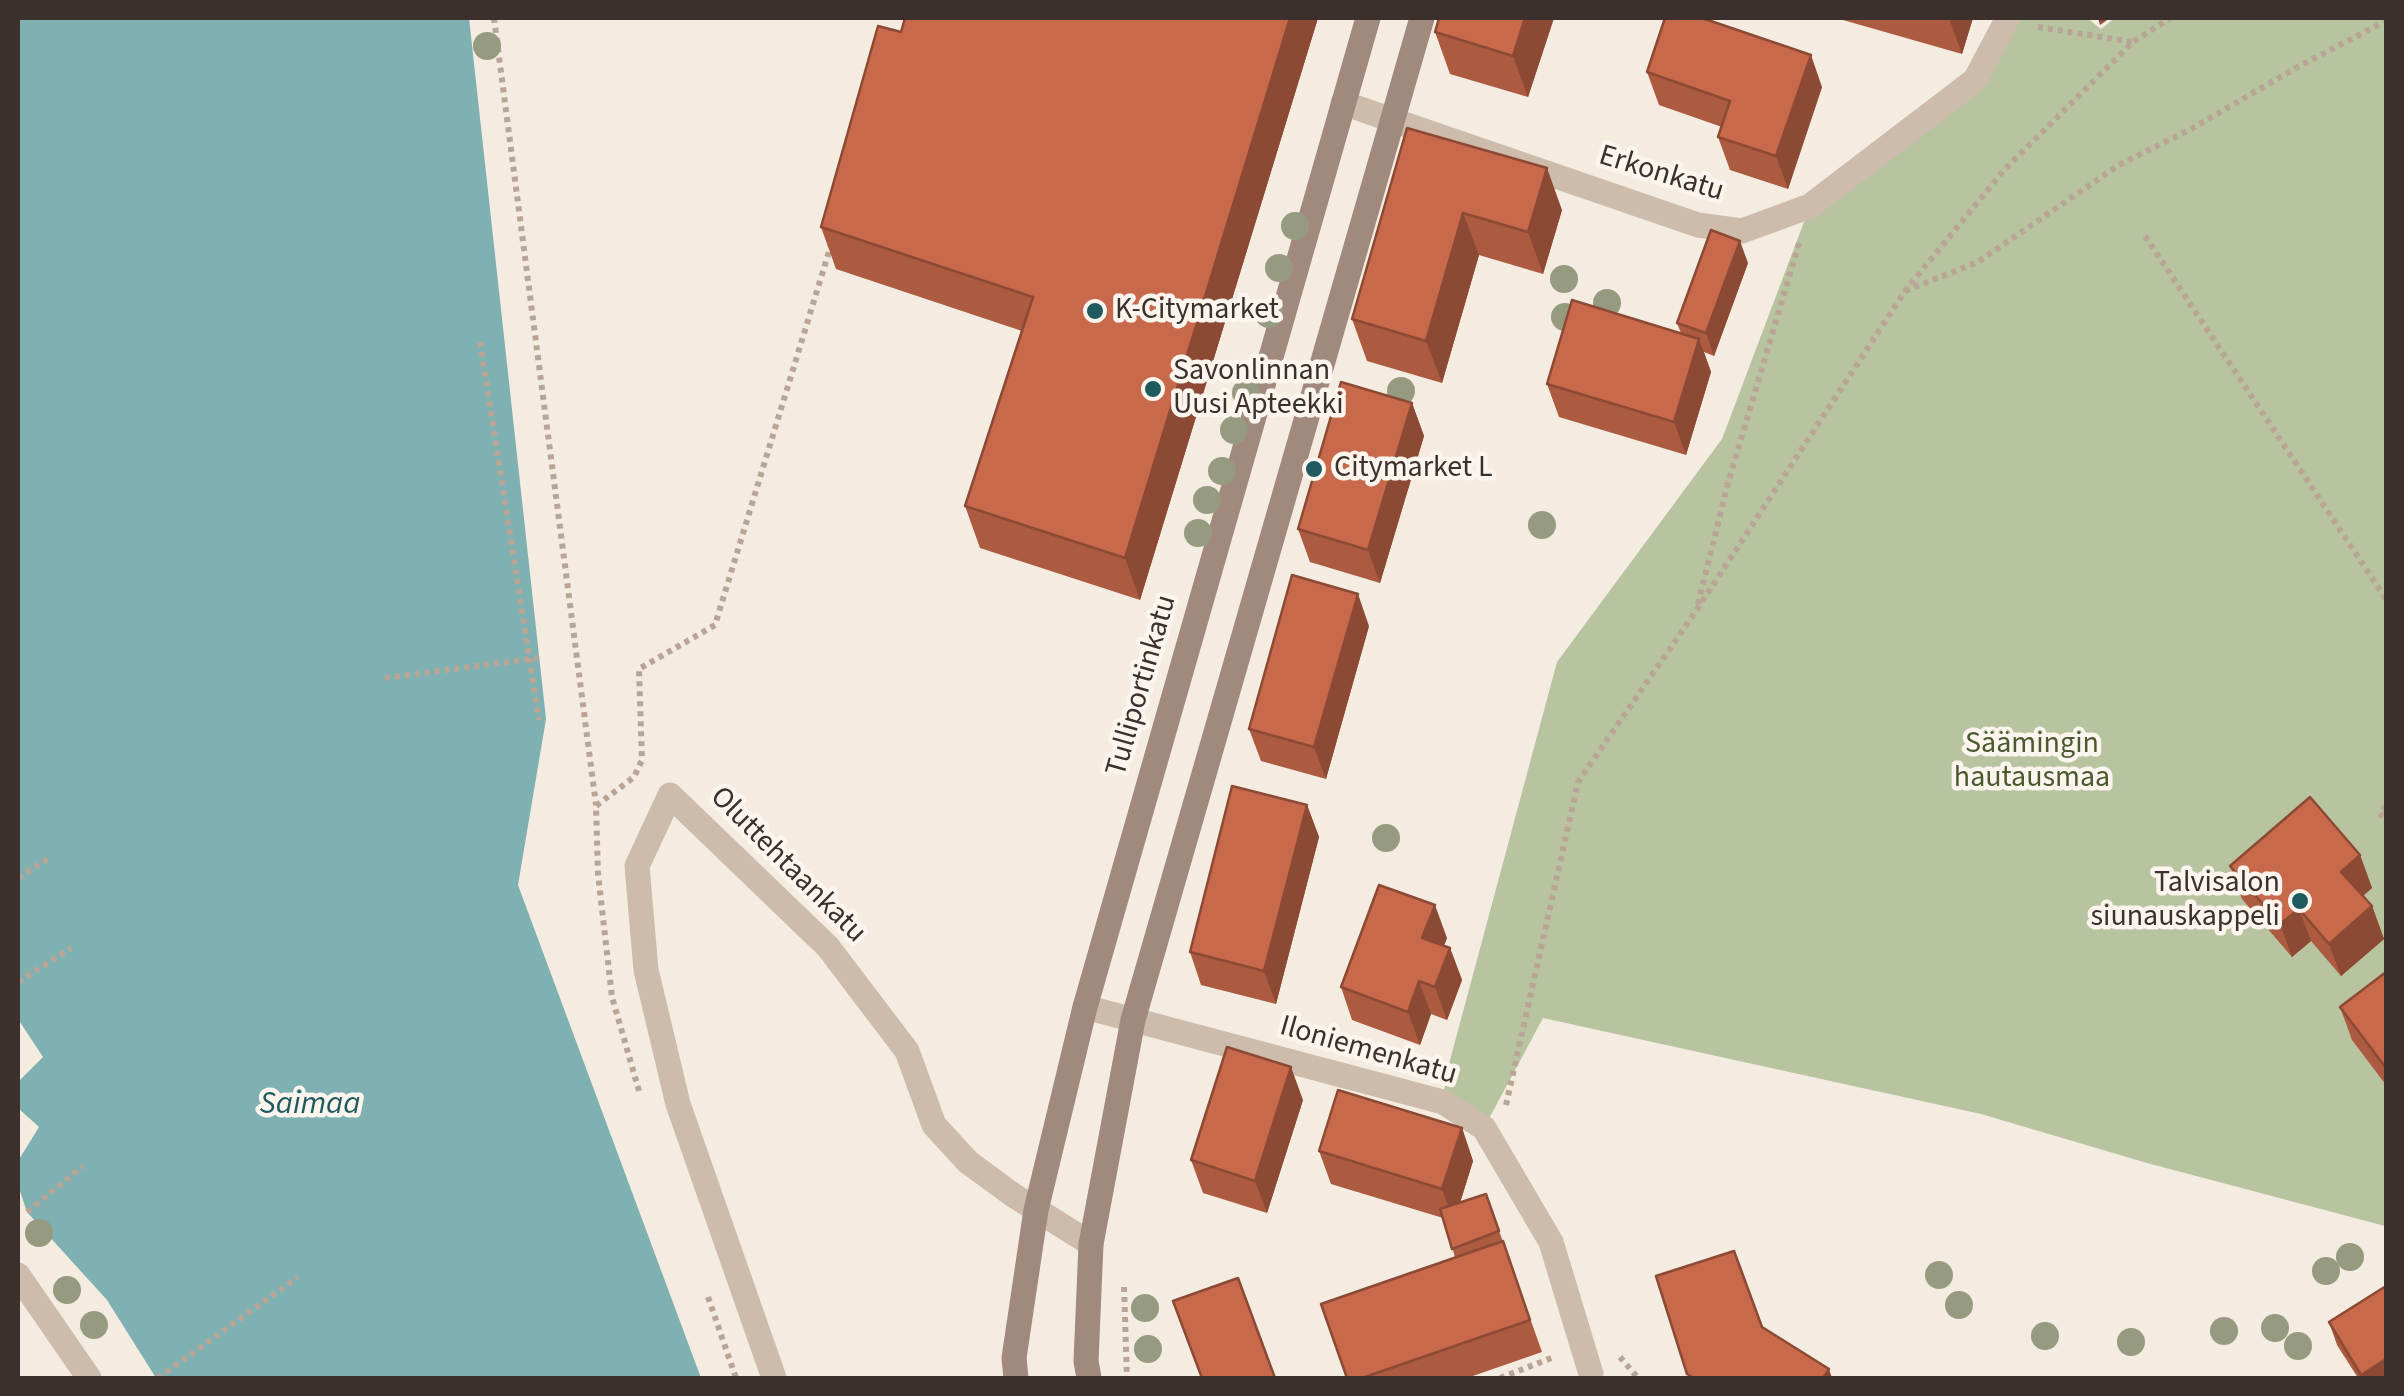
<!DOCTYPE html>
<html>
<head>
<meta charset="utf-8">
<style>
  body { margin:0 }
  #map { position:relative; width:2404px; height:1396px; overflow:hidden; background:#f4ebe1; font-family:"Source Sans 3",sans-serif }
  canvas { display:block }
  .frame { position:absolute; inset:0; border:20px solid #3b302b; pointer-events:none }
</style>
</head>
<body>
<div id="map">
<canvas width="2404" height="1396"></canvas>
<div class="frame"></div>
</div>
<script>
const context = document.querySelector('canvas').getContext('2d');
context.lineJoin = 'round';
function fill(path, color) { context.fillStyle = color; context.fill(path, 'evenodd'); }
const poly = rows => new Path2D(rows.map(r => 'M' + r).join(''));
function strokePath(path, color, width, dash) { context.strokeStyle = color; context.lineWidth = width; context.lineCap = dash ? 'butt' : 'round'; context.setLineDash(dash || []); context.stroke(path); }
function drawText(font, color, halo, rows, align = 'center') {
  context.font = font + ' "Source Sans 3",sans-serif'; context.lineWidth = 9; context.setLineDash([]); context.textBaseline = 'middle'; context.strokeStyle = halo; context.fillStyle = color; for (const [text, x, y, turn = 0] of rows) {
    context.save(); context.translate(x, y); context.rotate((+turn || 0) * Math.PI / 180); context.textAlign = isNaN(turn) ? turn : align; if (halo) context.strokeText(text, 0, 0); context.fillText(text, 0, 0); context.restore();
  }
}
fill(poly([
  [2008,18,2087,18,2101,29,2115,18,2386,18,2385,1226,2147,1163,1981,1114,1543,1018,1484,1128,1443,1102,1446,1075,1557,662,1722,439,1810,206,1975,80]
]), '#b8c4a0');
fill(poly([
  [18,18,469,18,546,719,518,885,701,1378,156,1378,107,1300,27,1212,18,1185,18,1161,39,1127,18,1108,18,1082,43,1057,18,1019]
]), '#7fb0b2');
strokePath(poly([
  [494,18,596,805],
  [2038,27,2133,42],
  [2145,236,2386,599],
  [1905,291,1978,262,2119,165,2191,129,2303,64,2386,21],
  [480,342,539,720],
  [1698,604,1728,483,1800,240],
  [385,678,538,658],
  [2386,807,2379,812,2386,822],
  [18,878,52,856],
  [18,982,71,948],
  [639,1091,612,997,598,874,596,806,634,777,642,760,639,669,715,625,831,245],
  [1506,1105,1578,782,1696,611,1905,291,2004,170,2133,42,2170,18],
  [27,1212,83,1166],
  [1124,1287,1127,1378],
  [708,1297,736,1378],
  [1620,1357,1638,1378],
  [158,1378,298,1277],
  [1500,1378,1554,1357]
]), '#b9a596', 6, [5, 5]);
strokePath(poly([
  [1343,103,1698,225,1742,231,1810,206,1975,80,2008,18],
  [1085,1007,1443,1102,1484,1128,1551,1242,1591,1374],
  [18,1275,89,1378],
  [774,1378,678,1104,646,970,637,866,670,795,828,947,907,1051,934,1125,968,1162,1013,1195,1091,1244]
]), '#cdbbac', 25);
strokePath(poly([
  [1016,1378,1014,1358,1036,1210,1085,1007,1368,18],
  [1089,1378,1086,1361,1091,1244,1133,1020,1422,18]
]), '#a18a7d', 25);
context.fillStyle = '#969b7f';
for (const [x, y] of [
  [487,46],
  [1295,226],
  [1279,268],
  [1564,279],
  [1607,303],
  [1269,314],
  [1565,317],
  [1401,391],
  [1246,393],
  [1234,430],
  [1222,471],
  [1207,500],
  [1542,525],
  [1198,533],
  [1386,838],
  [39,1233],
  [2350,1257],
  [2326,1271],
  [1939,1275],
  [67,1290],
  [1959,1305],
  [1145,1308],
  [94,1325],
  [2275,1328],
  [2224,1331],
  [2045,1336],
  [2131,1342],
  [2298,1346],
  [1148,1349]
]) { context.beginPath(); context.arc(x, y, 14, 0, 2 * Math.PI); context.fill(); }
fill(poly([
  [1318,18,1140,600,980,548,965,506,1022,331,836,269,821,227,901,32],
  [1554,18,1528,97,1450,74,1435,32],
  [1836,18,1973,18,1962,54],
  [1647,72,1822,87,1788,189,1730,170,1718,137,1722,127,1659,105],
  [1407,128,1562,210,1543,274,1479,255,1442,383,1367,361,1352,319],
  [1748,263,1714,356,1704,352,1711,372,1686,455,1559,417,1547,384,1681,333,1677,323],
  [1412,403,1424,436,1380,583,1310,562,1298,529],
  [1369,626,1326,779,1261,761,1249,729],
  [1307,805,1319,837,1276,1004,1201,985,1190,952],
  [2360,855,2372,888,2363,896,2372,906,2384,939,2341,976,2311,941,2292,957,2242,899,2230,866],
  [1447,938,1444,945,1450,948,1462,980,1447,1020,1431,1014,1420,1045,1352,1020,1341,987],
  [2386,972,2386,1085,2352,1040,2340,1007],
  [1303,1100,1267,1213,1203,1193,1191,1160],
  [1462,1128,1473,1161,1460,1203,1486,1194,1542,1352,1467,1378,1347,1378,1455,1257,1443,1218,1331,1184,1319,1151],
  [2329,1322,2386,1378,2358,1378,2337,1345]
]), '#ac5a40');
fill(poly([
  [1290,18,1318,18,1140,600,1125,558],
  [1525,18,1554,18,1528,97,1513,56],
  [1952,18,1973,18,1962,54,1950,21],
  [2098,18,2110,18,2100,25],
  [1811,55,1822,87,1788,189,1776,156],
  [1547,168,1562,210,1543,274,1528,232],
  [1463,213,1479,255,1442,383,1426,341],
  [1740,241,1748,263,1714,356,1706,333],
  [1699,339,1711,372,1686,455,1674,422],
  [1412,403,1424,436,1380,583,1368,550],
  [1358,594,1369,626,1326,779,1314,747],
  [1307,805,1319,837,1276,1004,1264,971],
  [2360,855,2372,888,2353,904,2341,872],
  [1435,905,1447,938,1434,970,1422,938],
  [2372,906,2384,939,2341,976,2329,944],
  [2299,909,2311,941,2292,957,2280,924],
  [1450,948,1462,980,1447,1020,1435,987],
  [1419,981,1431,1014,1420,1045,1408,1012],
  [1291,1067,1303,1100,1267,1213,1255,1181],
  [1462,1128,1473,1161,1454,1222,1442,1189],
  [2386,1359,2386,1378,2363,1378,2361,1375],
  [1829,1369,1832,1378,1823,1378]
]), '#8c4a34');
const building = poly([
  [905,18,1290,18,1125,558,965,506,1033,297,821,227,878,26,901,32,905,18],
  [1439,18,1525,18,1513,56,1435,32,1439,18],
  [1665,18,1702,18,1811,55,1776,156,1718,137,1730,101,1647,72,1665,18],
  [1407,128,1547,168,1528,232,1463,213,1426,341,1352,319,1407,128],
  [1711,230,1740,241,1706,333,1677,323,1711,230],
  [1572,300,1699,339,1674,422,1547,384,1572,300],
  [1341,382,1412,403,1368,550,1298,529,1341,382],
  [1292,575,1358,594,1314,747,1249,729,1292,575],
  [1232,786,1307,805,1264,971,1190,952,1232,786],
  [2310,797,2360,855,2341,872,2372,906,2329,944,2299,909,2280,924,2230,866,2310,797],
  [1379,885,1435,905,1422,938,1450,948,1435,987,1419,981,1408,1012,1341,987,1379,885],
  [2386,972,2386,1068,2340,1007,2386,972],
  [1227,1047,1291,1067,1255,1181,1191,1160,1227,1047],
  [1338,1090,1462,1128,1442,1189,1319,1151,1338,1090],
  [1486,1194,1499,1231,1452,1249,1440,1209,1486,1194],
  [1503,1241,1530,1320,1362,1378,1347,1378,1321,1304,1503,1241],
  [1734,1251,1762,1327,1829,1369,1823,1378,1694,1378,1687,1374,1656,1276,1734,1251],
  [1238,1278,1275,1378,1202,1378,1173,1301,1238,1278],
  [2386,1286,2386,1359,2361,1375,2329,1322,2386,1286]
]);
fill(building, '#c8694b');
strokePath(building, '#8c4a34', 2.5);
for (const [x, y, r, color] of [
  [1095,311,10,"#1f5a5e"],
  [1153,389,10,"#1f5a5e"],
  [1314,469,10,"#1f5a5e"],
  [2300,901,10,"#1f5a5e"]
]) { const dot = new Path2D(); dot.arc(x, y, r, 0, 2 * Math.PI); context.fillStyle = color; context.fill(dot); strokePath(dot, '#fbf5ee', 4); }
drawText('30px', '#3b302b', '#fbf5ee', [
  ["Erkonkatu",1661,175,17],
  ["Tulliportinkatu",1143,686,-74],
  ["Oluttehtaankatu",787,866,45],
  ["Iloniemenkatu",1368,1052,16]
]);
drawText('30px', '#3b302b', '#fbf5ee', [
  ["K-Citymarket",1115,311],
  ["Savonlinnan",1173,372],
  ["Uusi Apteekki",1173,406],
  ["Citymarket L",1334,469],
  ["Talvisalon",2280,884,"right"],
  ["siunauskappeli",2280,918,"right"]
], 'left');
drawText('30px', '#4a5a2e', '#fbf5ee', [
  ["Säämingin",2032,745],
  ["hautausmaa",2032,779]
]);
drawText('italic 32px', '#1f5a5e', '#fbf5ee', [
  ["Saimaa",310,1106]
]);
</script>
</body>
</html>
